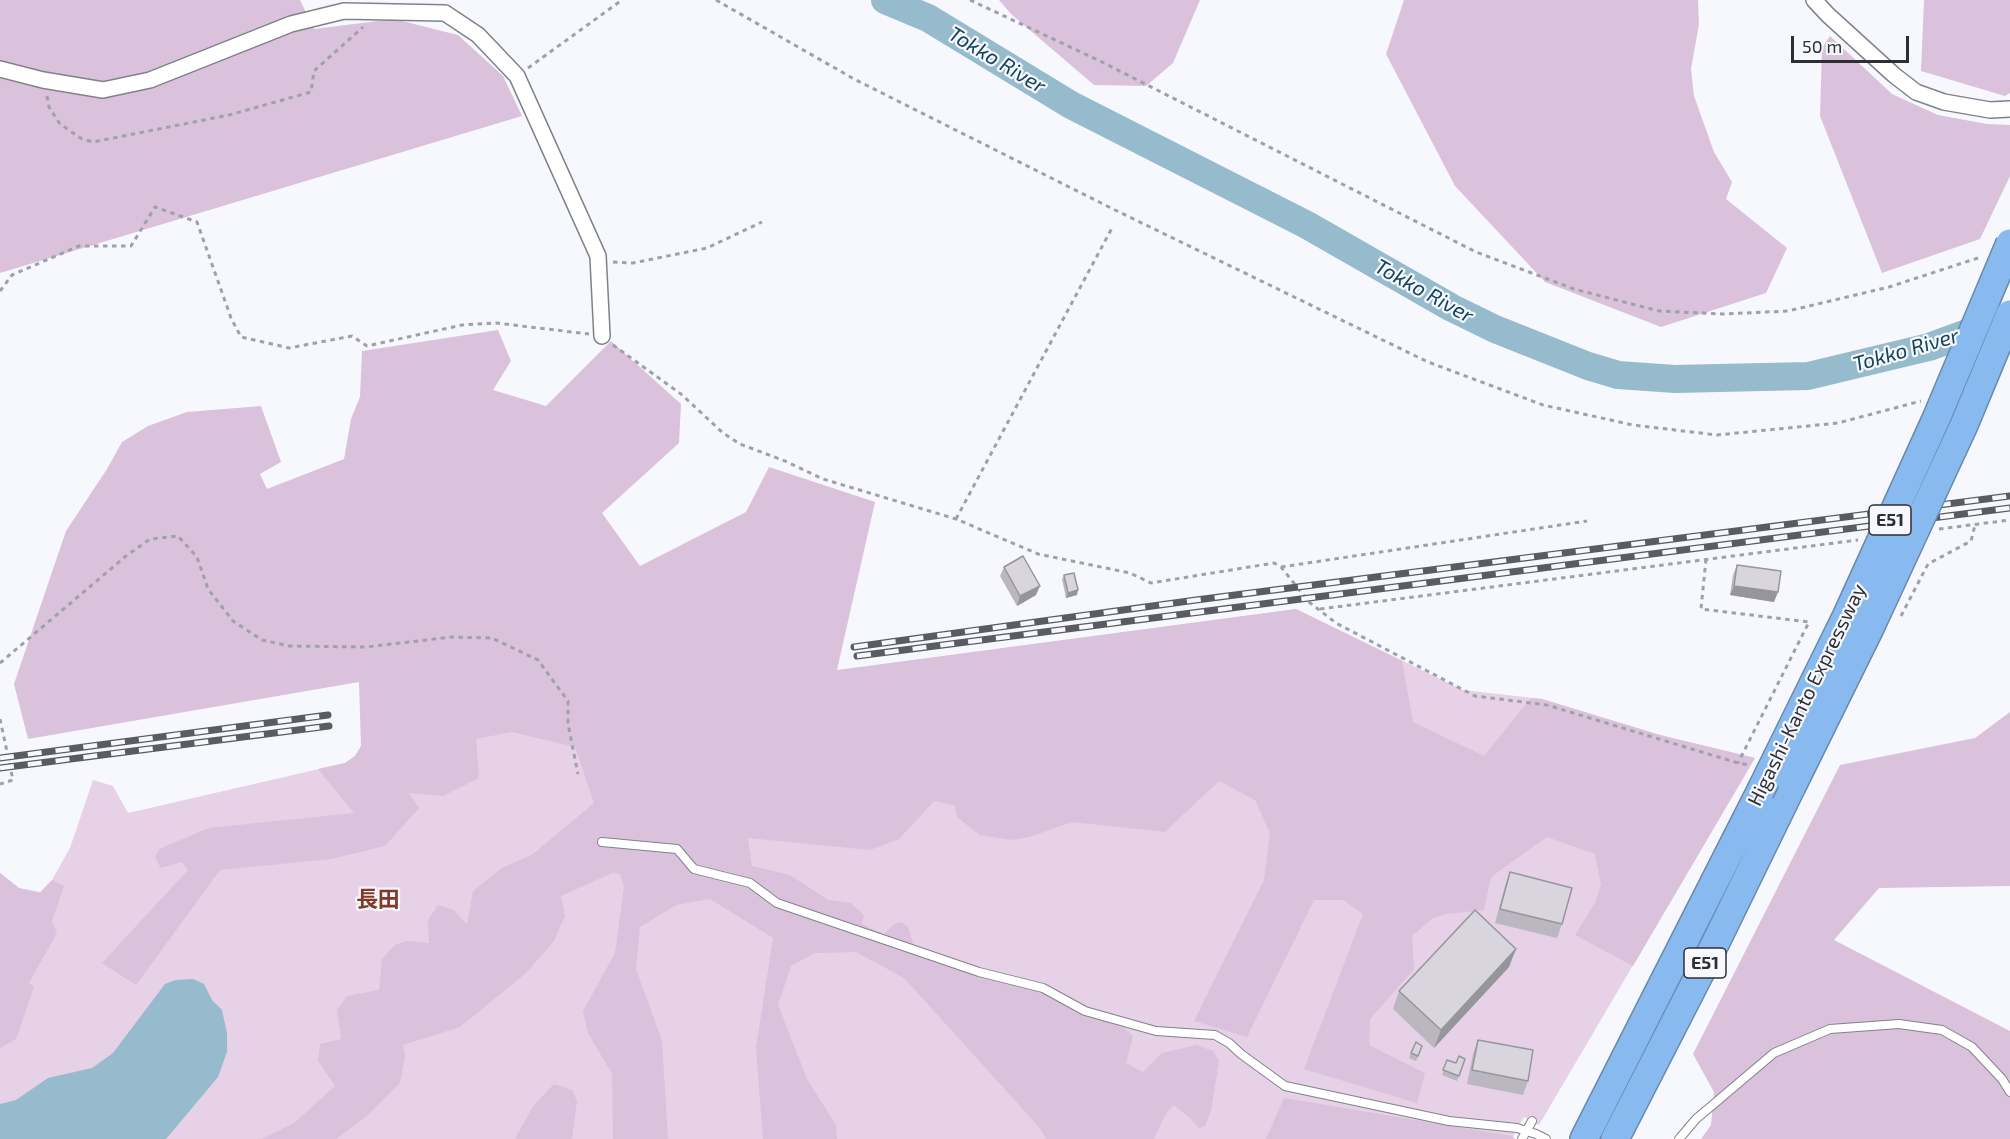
<!DOCTYPE html>
<html>
<head>
<meta charset="utf-8">
<style>
  body { margin:0 }
  #map { position:relative; width:2010px; height:1139px; overflow:hidden; background:#f7f8fe; font-family:"Exo 2",sans-serif }
  canvas { display:block }
  .scale { position:absolute; left:1791px; top:36px; width:118px; height:27px; box-sizing:border-box; border:3px solid #2e2f33; border-top:0; padding-left:8px; font-size:18px; line-height:21px; white-space:nowrap; color:#2e2f33; -webkit-text-stroke:4px #f7f8fe; paint-order:stroke }
</style>
</head>
<body>
<div id="map">
<canvas width="2010" height="1139"></canvas>
<div class="scale">50 m</div>
</div>
<script>
const context = document.querySelector('canvas').getContext('2d');
context.lineJoin = 'round';
function fill(path, color) { context.fillStyle = color; context.fill(path, 'evenodd'); }
const poly = rows => new Path2D(rows.map(r => 'M' + r).join(''));
function strokePath(path, color, width, dash) { context.strokeStyle = color; context.lineWidth = width; context.lineCap = dash ? 'butt' : 'round'; context.setLineDash(dash || []); context.stroke(path); }
function drawText(font, color, halo, rows, align = 'center') {
  context.font = font + ' "Exo 2","Noto Sans JP",sans-serif'; context.lineWidth = 4.5; context.setLineDash([]); context.textBaseline = 'middle'; context.strokeStyle = halo; context.fillStyle = color; for (const [text, x, y, turn = 0] of rows) {
    context.save(); context.translate(x, y); context.rotate((+turn || 0) * Math.PI / 180); context.textAlign = isNaN(turn) ? turn : align; if (halo) context.strokeText(text, 0, 0); context.fillText(text, 0, 0); context.restore();
  }
}
fill(poly([
  [1296,609,1463,690,1542,699,1660,735,1755,758,1539,1125,1524,1117,1512,1139,0,1139,0,873,19,888,40,892,52,880,70,848,93,780,113,786,128,813,345,763,355,756,361,746,361,736]
]), '#e6d1e7');
fill(poly([
  [0,0,300,0,314,29,394,19,458,35,503,76,522,116,0,273],
  [999,0,1200,0,1173,63,1146,86,1094,85,1011,14],
  [1404,0,1698,0,1699,24,1691,69,1694,96,1714,152,1732,182,1726,199,1787,248,1766,293,1661,327,1545,282,1455,186,1386,54],
  [1924,0,2010,0,2010,93,2005,96,1921,71],
  [1830,36,1892,94,1938,115,1987,124,2010,125,2010,176,1980,239,1882,273,1820,116,1822,48],
  [498,330,511,361,493,390,546,406,611,341,681,404,679,443,602,513,640,566,746,512,769,467,875,502,837,670,1296,609,1402,661,1413,722,1484,756,1531,698,1542,699,1660,735,1755,758,1633,966,1575,935,1596,901,1601,884,1595,854,1547,837,1491,877,1484,910,1447,914,1433,918,1412,936,1414,969,1370,1019,1369,1045,1425,1073,1417,1103,1304,1069,1363,914,1343,900,1314,900,1247,1037,1194,1021,1264,880,1270,833,1255,800,1219,781,1165,832,1072,822,1029,837,1011,840,980,835,958,818,954,805,934,801,899,839,870,850,748,838,752,866,790,875,828,900,851,903,864,915,862,924,884,934,894,924,901,922,908,927,914,947,1000,981,1022,979,1069,999,1097,1018,1124,1028,1133,1036,1126,1063,1143,1072,1162,1053,1196,1045,1213,1051,1219,1061,1211,1111,1205,1126,1199,1128,1191,1119,1174,1105,1166,1113,1154,1139,1046,1139,1039,1127,904,978,856,952,815,953,791,966,778,1005,807,1079,836,1125,837,1139,763,1139,756,1048,773,938,710,899,676,905,640,927,636,969,662,1041,668,1139,613,1139,612,1074,588,1033,583,1011,615,953,624,887,620,874,612,873,561,896,565,916,554,941,526,973,460,1027,403,1045,405,1056,400,1083,367,1116,336,1139,261,1139,294,1123,335,1086,318,1061,320,1044,341,1039,337,1010,347,996,379,990,382,959,395,945,406,941,429,943,428,920,438,905,454,910,467,925,473,891,502,868,533,854,594,803,575,747,512,732,476,739,479,778,443,796,409,793,419,808,385,846,331,859,220,870,136,985,102,963,188,870,181,862,161,868,155,858,159,849,209,828,354,813,318,769,345,763,355,756,361,746,359,682,28,739,14,684,66,531,107,469,122,442,148,426,187,412,261,406,281,462,260,474,267,489,344,459,351,419,360,397,362,351],
  [2010,712,2010,886,1879,888,1834,940,2010,1031,2010,1139,1701,1139,1711,1125,1714,1092,1693,1054,1840,765,1975,738],
  [0,873,19,888,40,893,52,880,64,886,52,921,57,933,29,983,34,987,16,1039,0,1048],
  [554,1084,572,1090,577,1101,572,1139,515,1139,534,1105],
  [1284,1098,1512,1136,1515,1139,1266,1139]
]), '#dac1dc');
fill(poly([
  [193,979,204,984,212,1000,222,1010,227,1033,227,1052,218,1077,166,1139,0,1139,0,1104,16,1100,48,1078,92,1068,113,1053,165,984,176,980]
]), '#96bbcc');
strokePath(poly([
  [885,0,928,18,1071,105,1307,225,1452,308,1495,329,1588,366,1618,375,1675,379,1808,376,1929,347,1992,324]
]), '#96bbcc', 28);
const lane = poly([
  [602,842,677,849,694,869,750,883,777,903,979,972,1043,988,1085,1011,1156,1031,1215,1035,1229,1043,1241,1054,1285,1086,1449,1121,1517,1128,1536,1134,1546,1139],
  [1522,1139,1532,1121],
  [1679,1139,1696,1119,1774,1053,1830,1029,1899,1024,1942,1030,1972,1047,2002,1079,2010,1092]
]);
const street = poly([
  [1814,0,1828,15,1894,75,1916,92,1944,102,1990,110,2010,109],
  [0,69,43,80,103,90,150,80,291,24,344,11,445,13,478,35,517,76,598,256,602,336]
]);
const highway = poly([
  [1584,1139,1760,792],
  [1615,1139,1716,942,1792,786]
]);
strokePath(lane, '#80828b', 10);
strokePath(street, '#80828b', 18);
strokePath(highway, '#6889ad', 30);
strokePath(poly([
  [716,0,854,79,1113,209,1428,362,1543,405,1633,425,1717,435,1838,423,1921,401],
  [970,0,1100,61,1476,252,1574,289,1659,311,1723,314,1788,311,1889,287,1981,257],
  [528,68,622,0],
  [47,96,49,107,60,124,82,139,93,142,229,115,311,92,314,71,363,27],
  [613,262,633,263,707,248,762,222],
  [0,291,12,275,79,246,131,246,155,207,197,222,231,318,241,337,289,348,352,336,367,346,462,325,496,323,589,334],
  [613,345,681,394,723,433,740,444,785,461,823,479,956,519,1038,554,1130,573,1151,583,1274,563,1281,567,1309,602,1336,623,1475,696,1547,705,1738,763,1750,765],
  [956,519,1112,228],
  [1939,529,2010,520],
  [1706,559,1701,609,1809,622,1738,763],
  [1281,567,1587,521],
  [1320,609,1858,540],
  [1901,616,1928,564,1971,541,1975,525],
  [0,663,126,556,150,539,178,536,197,557,208,589,233,621,262,640,289,646,366,647,452,637,492,638,538,660,568,701,568,724,578,774],
  [0,719,13,780,0,784]
]), '#a0a1a6', 3, [4.5, 4.5]);
strokePath(lane, '#fff', 8);
strokePath(street, '#fff', 15);
strokePath(highway, '#88b9ef', 27);
const rail = poly([
  [854,647,1196,600,2010,496],
  [857,656,2010,508],
  [0,758,328,715],
  [0,768,329,726]
]);
strokePath(rail, '#5b5c61', 7);
strokePath(rail, '#f7f8fe', 4.5, [14]);
const highwayBridge = poly([
  [1792,786,1870,628,1964,425,2010,314],
  [1760,792,1847,615,1936,419,2010,243]
]);
strokePath(highwayBridge, '#6889ad', 30, []);
strokePath(highwayBridge, '#88b9ef', 27);
fill(poly([
  [1737,565,1774,602,1730,595,1733,575],
  [1004,567,1036,595,1017,606,1000,576],
  [1064,575,1077,595,1066,598,1062,579],
  [1510,872,1562,924,1557,938,1495,923,1505,886],
  [1509,967,1434,1048,1393,1009,1399,991],
  [1478,1040,1528,1081,1523,1095,1467,1084,1473,1054],
  [1421,1050,1416,1061,1409,1058,1411,1053],
  [1465,1059,1457,1081,1442,1075,1447,1060,1456,1063]
]), '#bab7c0');
fill(poly([
  [1040,586,1036,595,1017,606,1020,596],
  [1734,586,1778,592,1774,602,1730,595],
  [1078,590,1077,595,1066,598,1068,593],
  [1516,949,1509,967,1434,1048,1441,1030]
]), '#97959c');
const building = poly([
  [1023,556,1040,586,1020,596,1004,567,1023,556],
  [1737,565,1781,571,1778,592,1734,586,1737,565],
  [1074,573,1078,590,1068,593,1064,575,1074,573],
  [1510,872,1572,888,1562,924,1500,909,1510,872],
  [1475,910,1516,949,1441,1030,1399,991,1475,910],
  [1478,1040,1533,1050,1528,1081,1472,1070,1478,1040],
  [1416,1042,1422,1046,1418,1056,1411,1053,1416,1042],
  [1459,1056,1465,1059,1459,1076,1443,1070,1447,1060,1456,1063,1459,1056]
]);
fill(building, '#d8d5df');
strokePath(building, '#97959c', 1.5);
for (const [x, y, w] of [
  [1890,520,42],
  [1705,963,42]
]) { const box = new Path2D(); box.roundRect(x - w / 2, y - 15, w, 30, 4.5); context.fillStyle = '#f7f8fe'; context.fill(box); strokePath(box, '#2e2f33', 1.5); }
drawText('bold 18px', '#2e2f33', null, [
  ["E51",1890,520],
  ["E51",1705,963]
]);
drawText('20px', '#2e2f33', '#f7f8fe', [
  ["Higashi-Kanto Expressway",1807,695,-64]
]);
drawText('italic 21px', '#124558', '#f7f8fe', [
  ["Tokko River",997,60,31],
  ["Tokko River",1424,291,29],
  ["Tokko River",1906,350,-16]
]);
drawText('bold 22px', '#7f3b27', '#f7f8fe', [
  ["長田",378,900]
]);
</script>
</body>
</html>
